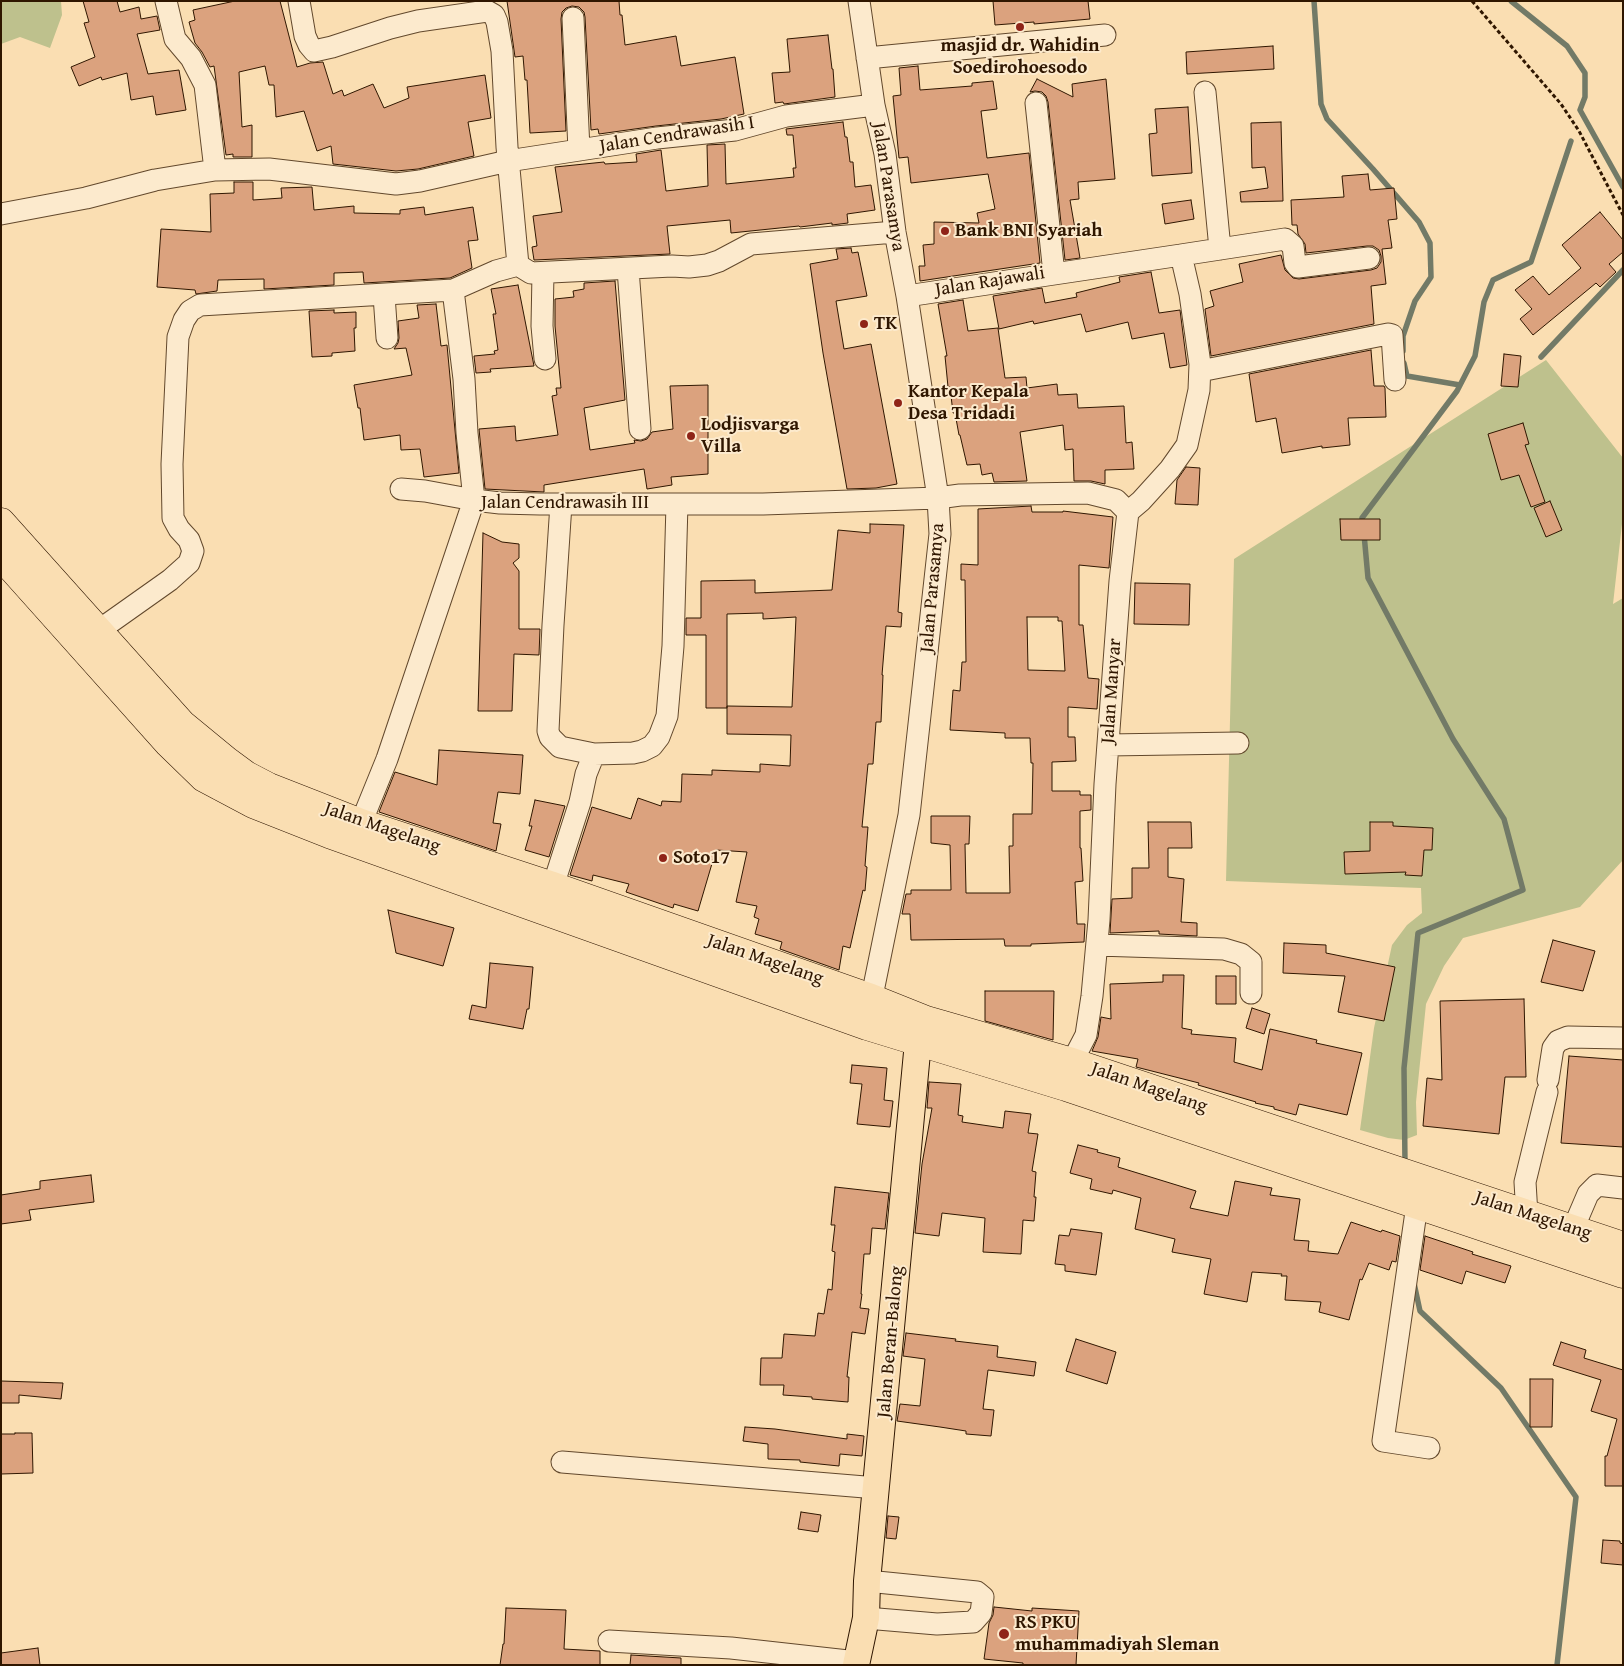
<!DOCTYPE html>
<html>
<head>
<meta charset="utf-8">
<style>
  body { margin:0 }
  #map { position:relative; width:1624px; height:1666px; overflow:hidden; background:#fadeb2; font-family:"Gentium Book Plus",serif }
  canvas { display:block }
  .frame { position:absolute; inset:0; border:2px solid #2f1600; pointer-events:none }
</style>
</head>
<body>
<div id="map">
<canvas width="1624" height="1666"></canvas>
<div class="frame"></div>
</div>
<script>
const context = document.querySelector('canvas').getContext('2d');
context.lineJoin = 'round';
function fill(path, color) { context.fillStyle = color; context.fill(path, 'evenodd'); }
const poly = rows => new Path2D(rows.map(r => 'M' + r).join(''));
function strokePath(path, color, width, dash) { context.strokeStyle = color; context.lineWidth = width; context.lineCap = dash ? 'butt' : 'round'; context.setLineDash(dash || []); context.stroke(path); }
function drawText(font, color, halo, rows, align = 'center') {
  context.font = font + ' "Gentium Book Plus",serif'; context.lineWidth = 4; context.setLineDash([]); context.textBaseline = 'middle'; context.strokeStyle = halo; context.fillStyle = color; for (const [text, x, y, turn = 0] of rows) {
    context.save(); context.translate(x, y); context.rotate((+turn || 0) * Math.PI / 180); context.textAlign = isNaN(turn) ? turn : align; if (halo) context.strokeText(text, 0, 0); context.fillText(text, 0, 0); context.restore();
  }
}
fill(poly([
  [1,1,61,1,62,15,50,48,20,37,1,44],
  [1546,360,1623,458,1623,515,1613,604,1623,598,1623,860,1580,907,1463,938,1444,966,1426,1004,1416,1102,1417,1135,1404,1140,1388,1138,1360,1130,1374,1028,1392,945,1407,925,1422,913,1421,888,1226,881,1234,559]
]), '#bec18d');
strokePath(poly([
  [1314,1,1321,104,1327,119,1373,169,1419,222,1430,243,1431,277,1415,301,1403,336,1403,351],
  [1511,1,1567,46,1585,73,1585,97,1580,110,1623,187],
  [1541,357,1623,270],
  [1404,363,1407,376,1460,385],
  [1363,525,1362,518,1457,391,1475,356,1484,302,1493,280,1531,262,1571,141],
  [1364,534,1368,578,1453,739,1504,819,1523,890,1418,933,1404,1068,1405,1165],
  [1414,1283,1420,1311,1501,1388,1576,1497,1557,1665]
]), '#727a67', 5.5);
const building = poly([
  [83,1,117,1,120,12,139,7,141,19,157,16,160,30,137,34,148,74,179,70,186,110,156,115,153,96,131,100,127,73,102,80,101,77,79,86,71,67,95,57,84,23,89,22,83,1],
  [235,1,280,1,297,67,310,63,323,62,333,94,342,90,344,96,373,84,384,108,409,98,407,87,485,75,491,118,468,122,474,156,418,169,396,171,333,164,331,146,317,151,304,111,276,117,274,85,269,85,265,66,239,72,242,127,252,125,252,157,233,157,233,154,226,155,214,66,210,67,202,52,195,43,189,22,195,20,193,10,235,1],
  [507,1,619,1,620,15,622,15,625,45,676,36,681,66,735,57,744,114,721,119,656,126,599,134,598,129,591,130,585,17,584,12,579,7,572,6,566,8,562,12,561,19,566,131,530,133,527,80,525,80,523,56,515,57,507,1],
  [993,1,1088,1,1090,19,1034,24,1034,22,995,25,993,1],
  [828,35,832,69,833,69,835,97,784,104,783,102,775,103,772,73,790,72,787,39,828,35],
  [1273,46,1274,69,1187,74,1186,52,1273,46],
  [918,66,920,90,972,86,972,83,993,81,997,109,981,111,987,158,1029,153,1040,263,920,281,919,266,925,266,923,245,934,244,934,222,979,223,977,213,995,209,988,174,911,183,908,157,899,158,893,96,901,95,899,68,918,66],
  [1037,79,1073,97,1072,84,1106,79,1115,179,1078,182,1079,199,1070,200,1080,258,1065,260,1048,102,1046,96,1042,92,1035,91,1030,92,1037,79],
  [1188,107,1192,173,1152,176,1149,134,1157,133,1155,109,1188,107],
  [843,122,845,137,847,137,850,162,853,162,855,187,871,185,875,210,847,214,848,223,832,225,832,223,800,227,799,226,731,233,730,220,667,226,670,254,534,260,532,247,537,246,533,216,562,212,555,167,604,162,605,164,637,162,636,154,661,150,666,191,708,186,707,145,725,144,726,184,794,177,793,168,796,168,793,135,787,135,786,129,843,122],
  [1281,122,1283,201,1241,202,1240,192,1268,188,1265,167,1252,168,1251,123,1281,122],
  [1368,174,1370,190,1394,188,1397,219,1388,220,1392,248,1382,249,1386,284,1371,286,1374,324,1211,356,1205,309,1214,306,1210,291,1243,282,1239,264,1281,255,1285,270,1293,278,1299,279,1371,270,1377,268,1381,262,1381,256,1379,250,1373,246,1367,246,1306,253,1305,244,1298,234,1297,225,1292,225,1291,200,1344,197,1342,176,1368,174],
  [234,182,253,182,253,200,282,198,281,188,312,187,314,210,354,206,354,213,400,214,400,210,424,207,425,215,473,207,478,240,468,241,472,268,450,278,364,283,363,272,334,273,334,285,264,289,264,279,218,280,217,291,196,294,195,290,157,287,161,229,211,232,210,194,234,193,234,182],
  [1191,200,1194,219,1165,224,1162,204,1191,200],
  [1600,212,1623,240,1623,252,1609,264,1616,272,1600,287,1596,283,1533,335,1520,319,1532,309,1515,290,1533,276,1549,295,1581,268,1562,245,1600,212],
  [851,248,852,253,858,252,867,296,836,301,844,349,871,344,897,484,876,488,847,489,823,353,810,264,838,259,836,249,851,248],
  [1151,272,1159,313,1180,310,1187,365,1170,368,1164,333,1132,339,1128,322,1086,332,1081,314,1034,324,1033,321,999,329,993,296,1042,288,1045,303,1077,297,1076,293,1120,282,1119,277,1151,272],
  [615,281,625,400,584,408,590,450,635,443,634,440,641,441,647,439,652,432,673,429,670,386,708,385,708,474,671,477,672,485,647,489,644,469,544,485,544,492,485,489,479,429,515,426,516,441,558,435,552,396,557,395,556,388,561,388,555,326,555,299,574,297,573,291,584,289,584,283,615,281],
  [518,285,534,366,490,369,491,372,476,373,474,356,495,354,494,351,498,350,493,314,496,314,491,289,518,285],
  [963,300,968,331,998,328,1005,378,1026,377,1027,388,1057,384,1058,395,1077,394,1078,408,1124,406,1126,443,1132,442,1134,469,1105,470,1105,484,1091,481,1074,481,1073,449,1065,450,1063,425,1020,432,1027,481,994,482,992,473,982,475,980,464,967,465,960,435,959,435,955,413,953,413,950,387,948,387,945,356,947,356,938,304,963,300],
  [436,304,441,346,447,345,459,473,424,477,420,449,401,450,400,435,364,440,360,408,358,408,354,385,412,375,406,348,394,349,398,343,399,338,398,321,419,318,417,305,436,304],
  [334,310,334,313,356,312,356,328,354,328,355,351,332,353,332,356,312,357,309,311,334,310],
  [1371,350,1374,386,1384,386,1385,388,1386,417,1348,418,1350,445,1322,448,1322,446,1282,453,1276,418,1256,422,1249,374,1371,350],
  [1504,354,1521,356,1518,387,1501,386,1504,354],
  [1523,423,1529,444,1525,445,1545,502,1531,507,1519,475,1501,480,1488,434,1523,423],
  [1186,467,1200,468,1198,505,1175,504,1177,480,1186,467],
  [1550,501,1562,530,1546,537,1534,508,1550,501],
  [1031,506,1032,512,1063,512,1063,511,1113,517,1109,568,1079,565,1079,625,1083,625,1088,678,1099,679,1097,709,1068,707,1068,737,1075,737,1076,761,1052,762,1052,791,1080,791,1080,795,1091,795,1091,810,1080,811,1080,848,1081,848,1083,881,1075,882,1077,924,1085,924,1084,942,1031,944,1031,946,1005,946,1004,939,911,940,910,914,902,914,906,894,911,894,911,890,951,890,950,845,931,843,931,816,970,816,969,844,965,844,966,893,1010,893,1009,846,1013,846,1013,814,1032,814,1033,763,1031,763,1030,738,1005,738,1005,733,950,730,953,690,960,691,962,662,966,662,965,580,961,580,961,564,978,565,978,509,1031,506],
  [1027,617,1058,617,1058,621,1062,621,1065,671,1028,670,1027,617],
  [1340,519,1380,519,1380,540,1341,540,1340,519],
  [870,524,904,525,898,612,902,613,901,627,886,626,882,675,883,675,881,722,876,722,873,764,868,764,862,827,868,827,865,866,867,867,865,891,863,890,850,948,843,946,839,970,780,949,782,942,755,934,759,919,754,917,757,906,736,902,747,852,716,850,698,911,674,904,673,908,626,892,629,884,593,875,592,881,570,875,592,807,631,819,638,798,661,806,662,801,681,802,682,774,712,775,712,770,760,772,760,764,790,766,791,735,727,734,727,706,792,707,796,617,763,619,763,613,727,614,727,708,706,708,706,635,686,635,686,618,701,618,701,581,755,580,755,593,832,590,838,530,870,533,870,524],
  [483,533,502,542,519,544,519,558,513,563,519,571,519,629,540,629,539,655,514,654,512,711,478,711,483,533],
  [1135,583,1190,584,1189,625,1134,624,1135,583],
  [439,750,523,755,520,794,498,792,493,823,501,824,496,851,379,812,395,772,437,785,439,750],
  [535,800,565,806,549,857,525,850,532,826,529,826,535,800],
  [1148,822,1191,822,1192,848,1168,848,1168,877,1184,879,1181,922,1197,923,1197,936,1159,934,1159,931,1110,933,1112,899,1132,898,1132,868,1149,868,1148,822],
  [1370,822,1393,822,1393,826,1433,828,1432,850,1424,850,1422,876,1405,875,1406,872,1345,874,1344,852,1370,851,1370,822],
  [388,910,454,928,443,966,396,953,388,910],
  [1553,940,1595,951,1583,991,1541,982,1553,940],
  [1284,943,1326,945,1326,953,1395,967,1384,1021,1338,1012,1345,976,1283,973,1284,943],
  [490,963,533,967,529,1009,527,1009,523,1029,469,1019,472,1005,486,1008,490,963],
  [1163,975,1184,975,1182,1028,1192,1030,1191,1034,1236,1038,1234,1062,1262,1070,1270,1029,1317,1040,1316,1043,1362,1053,1347,1115,1299,1104,1296,1115,1274,1109,1274,1107,1255,1103,1256,1102,1198,1085,1199,1083,1136,1067,1138,1059,1092,1051,1098,1037,1101,1017,1111,1019,1110,984,1163,982,1163,975],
  [1216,976,1236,976,1236,1004,1216,1004,1216,976],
  [985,991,1054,991,1053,1040,985,1021,985,991],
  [1524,999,1526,1077,1505,1077,1499,1134,1423,1126,1427,1078,1442,1080,1440,1001,1524,999],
  [1252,1008,1270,1014,1264,1034,1246,1028,1252,1008],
  [1569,1056,1623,1060,1623,1147,1561,1143,1569,1056],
  [852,1065,887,1068,884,1100,893,1101,890,1127,857,1124,862,1084,850,1083,852,1065],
  [929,1082,961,1084,958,1115,963,1116,962,1122,1003,1128,1005,1111,1031,1114,1028,1133,1038,1134,1032,1171,1036,1172,1034,1197,1036,1197,1034,1221,1023,1220,1021,1254,983,1252,985,1218,942,1213,939,1236,915,1233,922,1164,932,1108,927,1108,929,1082],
  [1078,1145,1098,1150,1097,1152,1120,1158,1118,1167,1196,1191,1190,1208,1228,1216,1235,1181,1272,1188,1270,1195,1300,1199,1294,1240,1309,1241,1308,1251,1338,1254,1351,1222,1381,1232,1382,1230,1400,1236,1396,1262,1392,1261,1389,1270,1369,1263,1362,1280,1360,1279,1349,1320,1319,1312,1321,1302,1285,1300,1287,1276,1281,1276,1282,1274,1252,1272,1247,1302,1204,1294,1211,1259,1172,1252,1175,1239,1135,1229,1141,1198,1113,1190,1112,1194,1090,1189,1092,1179,1070,1173,1078,1145],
  [91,1175,94,1202,29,1210,31,1220,1,1224,1,1195,40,1189,40,1181,91,1175],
  [835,1187,889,1193,885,1229,872,1228,870,1254,864,1254,861,1294,862,1294,860,1308,869,1309,865,1334,852,1332,847,1377,849,1377,848,1402,812,1399,812,1397,783,1395,784,1385,760,1385,761,1358,782,1358,784,1334,815,1336,818,1313,824,1314,828,1289,832,1290,835,1252,832,1251,835,1225,831,1225,835,1187],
  [1071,1229,1102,1233,1096,1275,1065,1271,1065,1265,1055,1264,1059,1235,1069,1236,1071,1229],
  [1425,1236,1473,1252,1472,1254,1511,1266,1505,1283,1466,1271,1462,1284,1420,1270,1425,1236],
  [906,1333,956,1339,955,1341,998,1346,997,1357,1036,1362,1034,1376,988,1370,983,1409,994,1410,991,1436,966,1434,966,1431,940,1427,897,1421,900,1404,920,1406,925,1359,903,1356,906,1333],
  [1076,1339,1116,1352,1107,1384,1066,1371,1076,1339],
  [1561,1342,1586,1350,1584,1358,1623,1370,1623,1486,1605,1486,1605,1456,1607,1456,1617,1419,1591,1411,1601,1380,1553,1365,1561,1342],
  [1530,1379,1553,1379,1552,1427,1530,1427,1530,1379],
  [1,1381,63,1383,61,1399,19,1395,19,1403,1,1403,1,1381],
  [745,1427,775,1429,847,1439,847,1434,864,1436,862,1456,840,1454,839,1466,800,1462,800,1460,768,1459,768,1444,743,1441,745,1427],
  [15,1433,32,1433,33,1473,1,1474,1,1434,15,1434,15,1433],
  [801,1512,821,1515,818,1532,798,1529,801,1512],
  [888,1516,899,1517,896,1539,886,1538,888,1516],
  [1603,1540,1620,1541,1620,1543,1623,1544,1623,1565,1601,1563,1603,1540],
  [994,1607,1032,1611,1032,1608,1079,1611,1076,1665,1023,1665,1023,1663,984,1659,989,1623,993,1615,994,1607],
  [506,1608,566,1610,564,1649,600,1651,600,1665,500,1665,503,1644,504,1644,506,1608],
  [38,1648,40,1665,1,1665,1,1653,38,1648],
  [631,1655,681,1658,681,1665,630,1665,631,1655]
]);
fill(building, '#dba27e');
strokePath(building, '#2f1600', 1);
const minor = poly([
  [166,1,175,39,191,58,205,85,215,170],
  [299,1,305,36,309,45,314,51,332,47,390,28,418,21,487,11,494,15,497,22,502,51,507,147,518,265],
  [859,1,874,105,885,154,895,232,907,296,938,498,940,534,909,815,869,1011],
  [573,18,579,150],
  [867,58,1105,35],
  [1205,92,1220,249],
  [1,214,86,198,155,180,215,170,269,169,396,184,420,181,508,161,657,138,735,130,786,116,874,105],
  [1181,255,1285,239,1293,246,1295,263,1298,267,1369,258],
  [628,269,640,429],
  [543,273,542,326,545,359],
  [1054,274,1181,255,1190,294,1200,364,1199,390,1187,445,1170,469,1141,501,1128,512],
  [384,295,387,338],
  [907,296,1054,274,1036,103],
  [1200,371,1388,334,1392,335,1395,380],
  [401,489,425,491,474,500,467,433,464,379,453,290],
  [561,504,553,625,548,731,550,737,560,747,594,754,633,753,642,751,652,746,659,737,667,716,673,646,677,504],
  [98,631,170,580,189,563,193,551,189,540,179,529,173,518,172,464,178,337,184,320,190,311,200,305,453,290,496,271,518,265,531,273,672,266,689,267,707,265,719,261,751,244,895,232],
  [1108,745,1238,743],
  [361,823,387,759,474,500,500,503,540,504,763,504,938,498,960,495,1088,493,1116,500,1128,512,1120,581,1105,784,1099,920,1092,996,1086,1035,1072,1062],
  [553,886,580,802,586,774,594,754],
  [1097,945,1224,949,1241,954,1251,962,1251,993],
  [1548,1080,1553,1048,1558,1041,1568,1037,1623,1038],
  [1417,1205,1383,1441,1429,1448],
  [1527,1215,1525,1182,1547,1092],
  [1573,1229,1588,1194,1597,1185,1623,1188],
  [562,1462,877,1488],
  [866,1618,937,1624,973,1622,981,1613,983,1597,977,1592,867,1581],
  [609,1641,731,1648,857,1662]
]);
const major = poly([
  [856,1665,866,1618,867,1581,918,1042,925,1023]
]);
const highway = poly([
  [1,522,182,724,227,761,246,775,269,787,361,823,553,886,871,998,926,1020,1072,1062,1623,1246],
  [1,556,168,743,204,778,253,804,329,834,867,1026,1066,1087,1623,1274]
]);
strokePath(minor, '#62482c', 23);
strokePath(major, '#2f1600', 28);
strokePath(highway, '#2f1600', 29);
strokePath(poly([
  [1472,1,1561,104,1579,131,1623,215]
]), '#2f1600', 3, [4, 2.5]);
strokePath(minor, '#fceacd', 21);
strokePath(major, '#fadeb2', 26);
strokePath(highway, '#fadeb2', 28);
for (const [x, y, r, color] of [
  [1020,27,5,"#8f2418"],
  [945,231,5,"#8f2418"],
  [864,324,5,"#8f2418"],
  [898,403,5,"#8f2418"],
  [691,436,5,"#8f2418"],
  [663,858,5,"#8f2418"],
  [1004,1634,6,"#8f2418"]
]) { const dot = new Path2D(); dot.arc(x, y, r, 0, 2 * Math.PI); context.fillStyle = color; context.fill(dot); strokePath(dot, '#fceacd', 2); }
drawText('bold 19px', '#2f1600', '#fceacd', [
  ["masjid dr. Wahidin",1020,46,"center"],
  ["Soedirohoesodo",1020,68,"center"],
  ["Bank BNI Syariah",955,231],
  ["TK",874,324],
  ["Kantor Kepala",908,392],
  ["Desa Tridadi",908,414],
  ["Lodjisvarga",701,425],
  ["Villa",701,447],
  ["Soto17",673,858],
  ["RS PKU",1015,1623],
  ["muhammadiyah Sleman",1015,1645]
], 'left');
drawText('19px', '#2f1600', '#fceacd', [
  ["Jalan Cendrawasih I",677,135,-9],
  ["Jalan Parasamya",888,187,81],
  ["Jalan Rajawali",990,282,-9],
  ["Jalan Cendrawasih III",565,503],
  ["Jalan Parasamya",933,588,-85],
  ["Jalan Manyar",1112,691,-86],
  ["Jalan Magelang",382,828,19],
  ["Jalan Magelang",765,960,19],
  ["Jalan Magelang",1149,1088,19],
  ["Jalan Magelang",1533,1216,18],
  ["Jalan Beran-Balong",891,1342,-85]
]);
</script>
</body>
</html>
